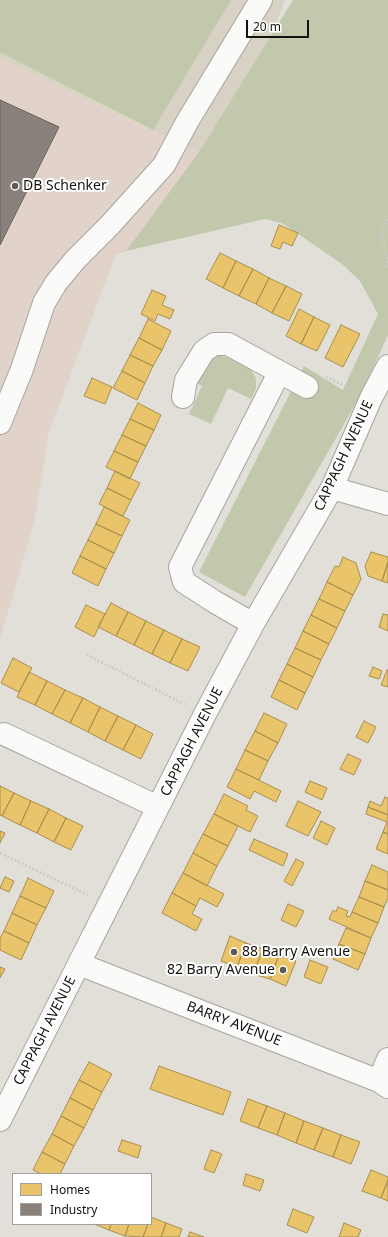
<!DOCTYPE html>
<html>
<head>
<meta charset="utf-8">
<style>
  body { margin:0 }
  #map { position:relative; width:388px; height:1237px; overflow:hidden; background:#e1dfd8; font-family:"Noto Sans",sans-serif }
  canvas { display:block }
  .legend { position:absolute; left:12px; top:1173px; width:140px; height:52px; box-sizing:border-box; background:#fff; border:1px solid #a1a09f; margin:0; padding:5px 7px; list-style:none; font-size:12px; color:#13120e }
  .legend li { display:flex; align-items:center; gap:8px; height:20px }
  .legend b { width:20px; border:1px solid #a1a09f }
  .scale { position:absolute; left:246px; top:20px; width:63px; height:18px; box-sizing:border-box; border:2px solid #13120e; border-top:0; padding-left:5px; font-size:12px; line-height:14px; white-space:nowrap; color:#13120e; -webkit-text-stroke:3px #fff; paint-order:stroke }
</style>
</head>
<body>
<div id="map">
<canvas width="388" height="1237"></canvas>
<ul class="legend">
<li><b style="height:11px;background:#e9c46a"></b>Homes</li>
<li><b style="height:11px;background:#8a817c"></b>Industry</li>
</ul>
<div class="scale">20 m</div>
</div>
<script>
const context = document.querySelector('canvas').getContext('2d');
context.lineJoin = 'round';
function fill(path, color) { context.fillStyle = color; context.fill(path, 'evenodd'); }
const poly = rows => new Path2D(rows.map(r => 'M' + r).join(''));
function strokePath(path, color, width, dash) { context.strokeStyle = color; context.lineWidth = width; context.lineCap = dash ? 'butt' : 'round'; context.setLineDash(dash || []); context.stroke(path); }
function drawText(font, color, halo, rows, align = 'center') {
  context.font = font + ' "Noto Sans",sans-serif'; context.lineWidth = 4; context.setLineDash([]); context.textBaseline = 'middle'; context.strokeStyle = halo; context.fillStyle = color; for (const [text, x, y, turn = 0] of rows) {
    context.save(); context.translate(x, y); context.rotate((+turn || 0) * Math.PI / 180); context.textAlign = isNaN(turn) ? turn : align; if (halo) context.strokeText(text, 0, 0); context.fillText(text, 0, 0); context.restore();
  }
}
fill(poly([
  [0,57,199,152,125,252,116,254,49,432,35,519,0,640]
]), '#e1d3ca');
fill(poly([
  [0,0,285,0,270,38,199,152,0,57]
]), '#d7d2c4');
fill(poly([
  [0,0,231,0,153,130,0,52],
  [293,0,388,0,388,335,360,396,245,597,199,572,304,366,343,390,378,314,360,281,342,264,282,223,265,219,126,251,199,152],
  [209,356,222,356,236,360,251,370,256,378,256,388,251,399,228,388,211,424,189,414,202,386,196,383]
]), '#c2c8ab');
const homes = poly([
  [279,225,298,233,292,246,283,242,280,249,271,246,279,225],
  [220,253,236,261,223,288,206,279,220,253],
  [236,261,253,269,239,296,223,288,236,261],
  [253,269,269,278,256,304,239,296,253,269],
  [269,278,286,286,272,313,256,304,269,278],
  [286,286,302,294,289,321,272,313,286,286],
  [152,290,166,296,162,305,174,310,170,319,158,314,155,321,141,314,152,290],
  [299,309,314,317,301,344,286,336,299,309],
  [314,317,330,325,317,351,301,344,314,317],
  [148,319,171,331,162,350,139,338,148,319],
  [341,325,360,334,343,367,325,358,341,325],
  [139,338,162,350,153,366,130,355,139,338],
  [130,355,153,366,145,383,122,371,130,355],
  [122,371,145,383,137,400,113,388,122,371],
  [92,378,112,387,105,404,84,396,92,378],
  [138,403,161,415,154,430,130,419,138,403],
  [130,419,154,430,146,446,122,435,130,419],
  [122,435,146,446,138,462,114,451,122,435],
  [114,451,138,462,130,479,106,467,114,451],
  [115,471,140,483,131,500,107,488,115,471],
  [107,488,131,500,123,516,99,504,107,488],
  [104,507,130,520,122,536,96,524,104,507],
  [96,524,122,536,114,553,88,540,96,524],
  [88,540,114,553,106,569,80,556,88,540],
  [371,552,388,557,388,562,382,581,368,576,365,566,371,552],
  [80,556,106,569,98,586,72,573,80,556],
  [343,557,356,563,361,579,353,595,327,582,335,566,339,567,343,557],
  [388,562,388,583,382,581,388,562],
  [327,582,353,595,345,611,319,599,327,582],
  [319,599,345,611,337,628,311,615,319,599],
  [111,603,128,612,116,636,98,627,111,603],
  [86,605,105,614,94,637,75,627,86,605],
  [128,612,146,621,134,645,116,636,128,612],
  [383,614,388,615,388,631,379,627,383,614],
  [311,615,337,628,329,644,303,631,311,615],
  [146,621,164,630,152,654,134,645,146,621],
  [164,630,182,639,170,663,152,654,164,630],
  [303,631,329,644,321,660,295,648,303,631],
  [182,639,200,647,188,671,170,663,182,639],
  [295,648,321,660,313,677,287,664,295,648],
  [13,658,32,668,19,692,1,683,13,658],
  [287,664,313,677,305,693,279,680,287,664],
  [373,667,382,671,379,679,369,676,373,667],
  [387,670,388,670,388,687,381,685,387,670],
  [29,672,47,681,35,705,17,697,29,672],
  [279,680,305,693,297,710,271,697,279,680],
  [47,681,65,690,52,714,35,705,47,681],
  [65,690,83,698,70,723,52,714,65,690],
  [83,698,100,707,88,732,70,723,83,698],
  [100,707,118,716,105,741,88,732,100,707],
  [264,713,287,724,278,743,255,731,264,713],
  [118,716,136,725,123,750,105,741,118,716],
  [364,721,376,727,368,743,356,737,364,721],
  [136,725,153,734,141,759,123,750,136,725],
  [255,731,278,743,268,761,245,750,255,731],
  [245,750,268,761,259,780,236,769,245,750],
  [348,754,361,760,354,775,340,769,348,754],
  [236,769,281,791,276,802,254,791,250,799,227,787,236,769],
  [310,781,327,788,322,800,305,792,310,781],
  [0,786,14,793,2,816,0,815,0,786],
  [14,793,31,801,20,825,2,816,14,793],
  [224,794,248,806,246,810,258,816,250,832,214,814,224,794],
  [385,797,388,798,388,815,368,807,370,801,381,806,385,797],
  [31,801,49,809,37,833,20,825,31,801],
  [298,801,321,812,308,836,286,826,298,801],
  [368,807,388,815,388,834,383,832,387,822,366,814,368,807],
  [49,809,66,818,54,842,37,833,49,809],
  [214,814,238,826,228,846,203,834,214,814],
  [66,818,83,826,71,850,54,842,66,818],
  [321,821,335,828,327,845,313,838,321,821],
  [0,831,5,833,0,843,0,831],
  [383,832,388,834,388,854,376,849,383,832],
  [203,834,228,846,217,866,193,853,203,834],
  [254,839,288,854,283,866,249,850,254,839],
  [193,853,217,866,207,886,183,873,193,853],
  [296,859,304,863,292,886,284,881,296,859],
  [372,865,388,872,388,890,365,881,372,865],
  [183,873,224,894,217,907,200,898,196,906,172,893,183,873],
  [5,877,14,881,9,892,0,888,5,877],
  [28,878,54,891,46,908,20,896,28,878],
  [365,881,388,890,388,898,384,907,359,897,365,881],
  [172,893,196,906,192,914,202,919,196,931,162,913,172,893],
  [20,896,46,908,37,925,12,913,20,896],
  [359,897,384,907,378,923,352,912,359,897],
  [288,904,304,911,296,927,281,920,288,904],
  [338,907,348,911,346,916,350,917,352,912,378,923,371,938,329,919,333,910,336,912,338,907],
  [12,913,37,925,29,943,4,931,12,913],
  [346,928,371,938,365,954,339,944,346,928],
  [4,931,29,943,21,960,0,950,0,938,4,931],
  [230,936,246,943,237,967,221,961,230,936],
  [246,943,263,949,253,974,237,967,246,943],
  [339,944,365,954,358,970,333,959,339,944],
  [263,949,279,955,270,979,253,974,263,949],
  [279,955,296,961,286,986,270,979,279,955],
  [310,960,328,967,321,984,304,977,310,960],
  [0,967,5,969,0,978,0,967],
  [89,1062,112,1074,102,1092,79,1080,89,1062],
  [159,1066,231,1092,223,1115,150,1089,159,1066],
  [79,1080,102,1092,93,1110,70,1098,79,1080],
  [70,1098,93,1110,84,1128,61,1116,70,1098],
  [248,1099,267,1106,258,1128,240,1121,248,1099],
  [267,1106,285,1113,277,1135,258,1128,267,1106],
  [285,1113,304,1121,296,1143,277,1135,285,1113],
  [61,1116,84,1128,74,1146,52,1134,61,1116],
  [304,1121,323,1128,314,1150,296,1143,304,1121],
  [323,1128,341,1135,333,1157,314,1150,323,1128],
  [52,1134,74,1146,65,1164,42,1152,52,1134],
  [341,1135,360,1142,351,1164,333,1157,341,1135],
  [122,1140,141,1146,138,1158,118,1151,122,1140],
  [211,1150,222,1154,214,1173,204,1169,211,1150],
  [42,1152,65,1164,60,1174,41,1174,33,1170,42,1152],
  [371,1170,388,1177,388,1180,381,1198,362,1191,371,1170],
  [246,1174,264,1180,260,1191,243,1185,246,1174],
  [388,1180,388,1201,381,1198,388,1180],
  [293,1209,314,1217,307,1233,287,1225,293,1209],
  [151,1217,166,1223,161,1237,143,1237,148,1224,151,1224,151,1217],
  [166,1223,182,1229,179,1237,161,1237,166,1223],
  [344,1223,361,1230,358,1237,339,1237,344,1223],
  [94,1224,111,1224,109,1230,94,1224],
  [111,1224,129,1224,125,1236,109,1230,111,1224],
  [129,1224,148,1224,143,1237,125,1236,129,1224],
  [190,1232,204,1237,188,1237,190,1232]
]);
fill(homes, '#e9c46a');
strokePath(homes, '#a98f4e', 1);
const industry = poly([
  [0,100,59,127,0,245,0,100]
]);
fill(industry, '#8a817c');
strokePath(industry, '#66605b', 1);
const minor = poly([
  [183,397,186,380,204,351,214,344,228,344,307,387],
  [0,423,22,369,44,303,56,283,75,260,109,226,164,165,187,122,261,0],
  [332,488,388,504],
  [253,624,215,602,184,582,180,567,279,373],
  [4,734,158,807],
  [79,964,379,1081,388,1087],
  [379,1081,388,1059],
  [0,1120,205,714,253,624,332,488,371,398,388,366]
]);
strokePath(minor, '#a6a49f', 24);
strokePath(poly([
  [388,219,382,233,388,267],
  [326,377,352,389],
  [87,655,186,705],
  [0,853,90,896]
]), '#cccbc9', 2.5, [2, 2]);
strokePath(minor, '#fafaf9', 22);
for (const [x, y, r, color] of [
  [15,186,4,"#5b5a55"],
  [234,952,4,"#5b5a55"],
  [283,970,4,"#5b5a55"]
]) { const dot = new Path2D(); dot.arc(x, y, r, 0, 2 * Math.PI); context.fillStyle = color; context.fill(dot); strokePath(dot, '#fff', 1.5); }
drawText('14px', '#13120e', '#fff', [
  ["DB Schenker",23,186],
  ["88 Barry Avenue",242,952],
  ["82 Barry Avenue",275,970,"right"]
], 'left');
drawText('14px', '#13120e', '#fff', [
  ["CAPPAGH AVENUE",344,456,-65],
  ["CAPPAGH AVENUE",192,742,-63],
  ["BARRY AVENUE",234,1024,21],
  ["CAPPAGH AVENUE",45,1031,-63]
]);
</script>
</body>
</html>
